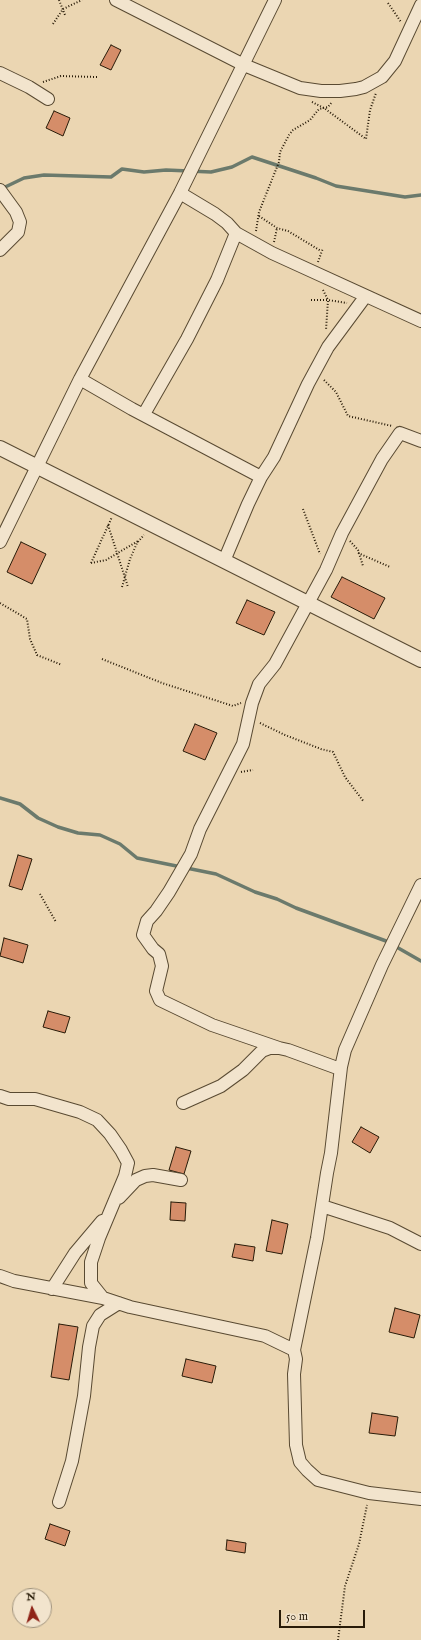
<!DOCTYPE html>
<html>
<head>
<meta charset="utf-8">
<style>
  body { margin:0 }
  #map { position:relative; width:421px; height:1640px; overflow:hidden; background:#ebd6b2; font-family:"IM FELL English",serif }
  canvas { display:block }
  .north { position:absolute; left:12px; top:1588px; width:40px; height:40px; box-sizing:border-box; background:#f2e4cd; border:1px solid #a1947e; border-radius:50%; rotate:355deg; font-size:11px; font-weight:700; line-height:16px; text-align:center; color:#281b08 }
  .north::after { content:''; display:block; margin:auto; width:14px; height:18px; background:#8f2418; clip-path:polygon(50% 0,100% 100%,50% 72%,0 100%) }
  .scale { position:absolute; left:279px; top:1610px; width:86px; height:18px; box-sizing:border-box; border:2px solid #281b08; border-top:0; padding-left:5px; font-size:12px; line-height:14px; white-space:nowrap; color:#281b08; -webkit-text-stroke:3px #f2e4cd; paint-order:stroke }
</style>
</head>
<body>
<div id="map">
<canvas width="421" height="1640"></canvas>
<div class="north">N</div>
<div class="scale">50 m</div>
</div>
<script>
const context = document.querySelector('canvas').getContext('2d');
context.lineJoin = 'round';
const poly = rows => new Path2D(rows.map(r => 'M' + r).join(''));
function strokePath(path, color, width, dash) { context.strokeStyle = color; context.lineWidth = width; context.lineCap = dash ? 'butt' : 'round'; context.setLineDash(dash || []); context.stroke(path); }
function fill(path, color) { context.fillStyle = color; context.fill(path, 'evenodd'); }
strokePath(poly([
  [1,189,24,178,44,175,111,177,122,169,144,172,166,170,211,172,232,167,252,157,316,178,336,186,405,197,421,195],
  [0,798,20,804,38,818,58,827,78,833,100,835,120,844,137,858,216,874,255,892,277,899,296,908,386,941,421,961]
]), '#6b7a6c', 3.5);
const building = poly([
  [111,45,121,50,111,70,100,65,111,45],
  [54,111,70,118,63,136,46,128,54,111],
  [21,542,46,554,32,584,7,572,21,542],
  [342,577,385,598,374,619,331,597,342,577],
  [247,600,275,612,264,635,236,623,247,600],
  [195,724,217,733,205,760,183,751,195,724],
  [18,855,32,859,22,890,9,886,18,855],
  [4,938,28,945,23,963,0,956,4,938],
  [48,1011,70,1017,65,1033,43,1027,48,1011],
  [361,1127,379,1137,370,1153,352,1142,361,1127],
  [176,1147,191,1151,184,1174,169,1170,176,1147],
  [171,1202,186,1203,185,1221,170,1220,171,1202],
  [272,1220,288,1224,282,1254,266,1251,272,1220],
  [235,1244,255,1247,253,1261,232,1257,235,1244],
  [395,1308,420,1315,414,1338,389,1332,395,1308],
  [59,1324,78,1327,69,1380,51,1377,59,1324],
  [186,1359,216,1366,212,1383,182,1376,186,1359],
  [372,1413,398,1417,395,1436,369,1433,372,1413],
  [50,1524,70,1531,65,1546,45,1539,50,1524],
  [227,1540,246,1543,245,1553,226,1550,227,1540]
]);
fill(building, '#d58d69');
strokePath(building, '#281b08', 1);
const minor = poly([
  [116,0,244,65,300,88,321,91,340,91,356,89,364,87,382,77,395,61,421,5],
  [0,73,29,87,48,99],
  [0,190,16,212,20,222,18,232,0,250],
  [180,193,215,214,227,223,236,233,272,253,421,321],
  [80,379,132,409,261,477,248,504,224,561],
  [144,414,187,339,217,280,236,233],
  [261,477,274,457,308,384,328,347,365,297],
  [0,542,80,379,180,193,275,0],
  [279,1048,212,1025,160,1000,156,991,162,966,159,954,153,949,143,935,147,921,156,911,169,892,191,854,200,829,243,744,252,703,259,684,275,664,326,570,342,533,382,459,400,433,421,441],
  [0,1096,9,1099,35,1099,80,1112,97,1120,110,1134,121,1150,128,1163,125,1176,99,1238,91,1262,91,1283,103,1298],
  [183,1103,221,1086,243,1070,262,1051,270,1048,279,1048,288,1050,340,1069],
  [119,1198,136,1180,145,1176,153,1175,181,1180],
  [322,1206,390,1228,421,1244],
  [0,1276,14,1281,103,1298,130,1307,265,1336,294,1350,296,1359,294,1374,296,1445,300,1462,307,1470,318,1480,369,1493,421,1499],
  [52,1289,75,1253,102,1221],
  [294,1350,317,1238,327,1173,331,1153,341,1067,345,1050,382,965,421,885],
  [59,1502,72,1461,84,1396,89,1347,93,1326,100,1315,119,1303]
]);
const tertiary = poly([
  [0,448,421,660]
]);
strokePath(minor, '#594a32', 14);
strokePath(tertiary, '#594a32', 16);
strokePath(poly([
  [59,0,65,15],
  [388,3,401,22],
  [53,24,63,9,82,0],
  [43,82,61,76,97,77],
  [312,102,324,108,366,139,370,110,376,93],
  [259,216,277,228,288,231,321,251],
  [256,231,259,212,279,162,280,152,289,135,293,130,310,120,319,109,328,107,332,102],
  [274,242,277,228],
  [318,262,323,248],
  [323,290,328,300,326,330],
  [311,300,328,300,347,303],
  [324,380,336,392,348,416,392,426],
  [303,509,320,554],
  [108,525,128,587],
  [350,541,358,550,363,566],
  [358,553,390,567],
  [91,563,112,517],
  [91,563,106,560,138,541],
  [122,587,130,559,137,543,144,535],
  [0,603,27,619,30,639,37,655,62,665],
  [102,659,162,683,233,706,241,703],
  [260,723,285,735,321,749,333,752,345,777,364,802],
  [241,772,253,770],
  [40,894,56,922],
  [338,1640,345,1586,359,1544,367,1505]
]), '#281b08', 2, [1, 2]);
strokePath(minor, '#f2e4cd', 12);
strokePath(tertiary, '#f2e4cd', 14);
</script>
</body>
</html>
